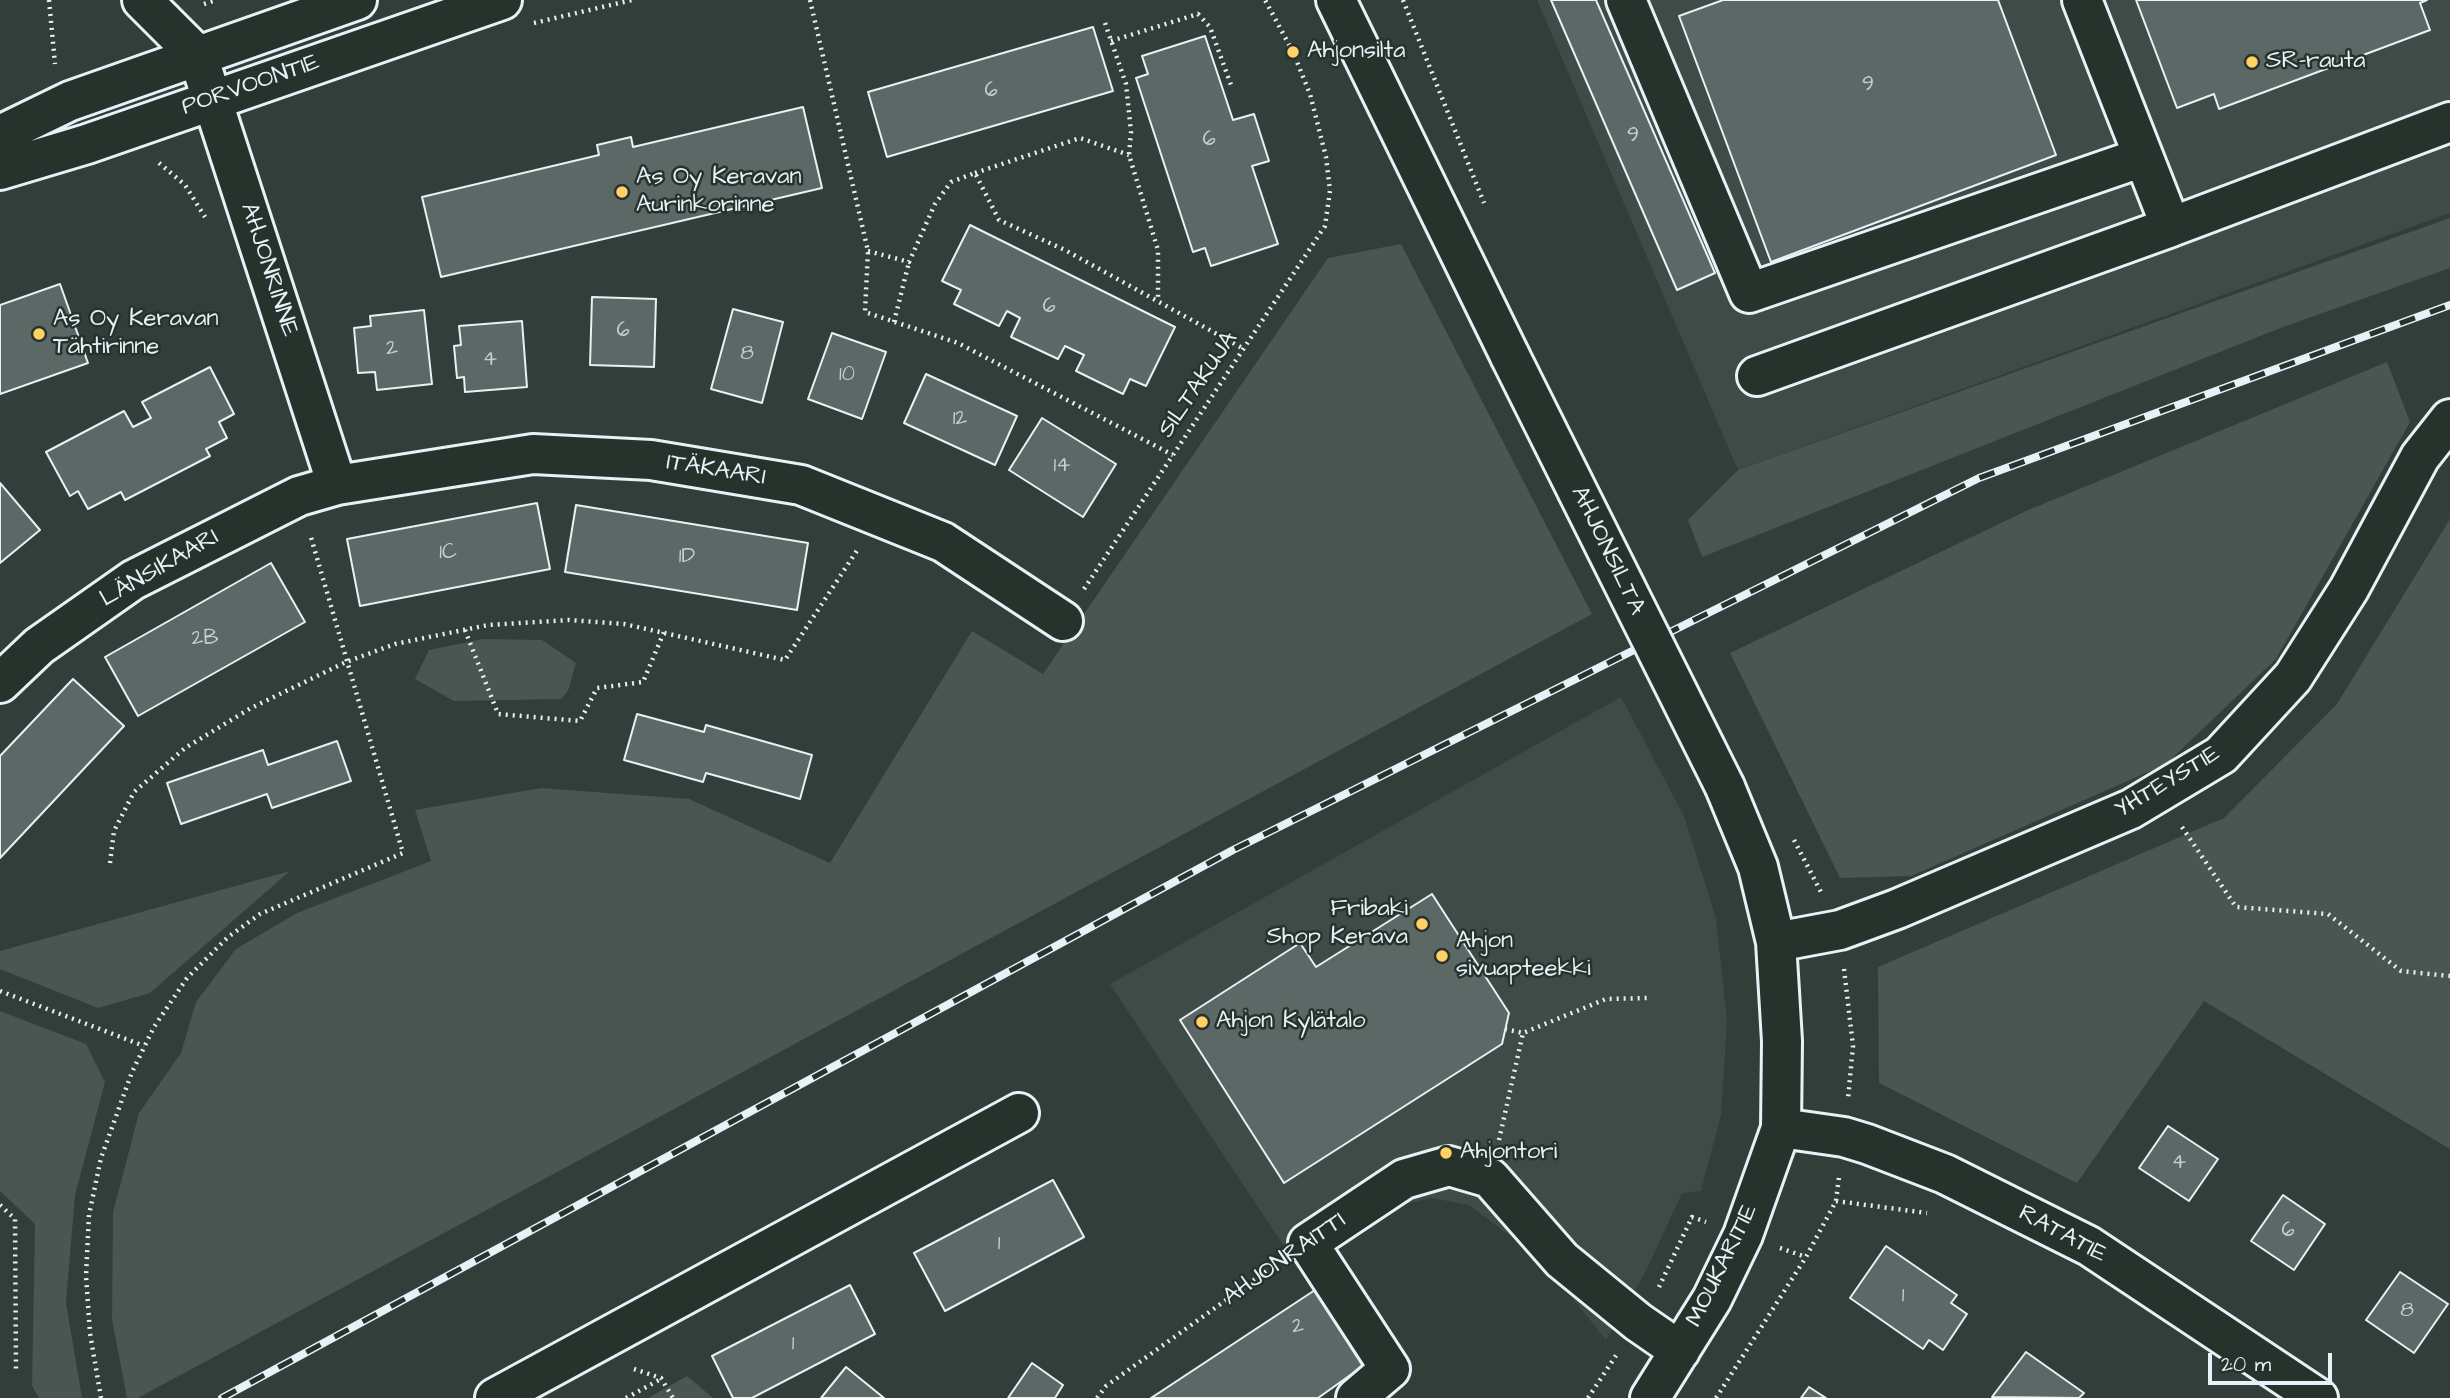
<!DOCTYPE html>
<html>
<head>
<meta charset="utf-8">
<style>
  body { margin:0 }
  #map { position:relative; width:2450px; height:1398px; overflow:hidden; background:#323e39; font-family:"Architects Daughter",sans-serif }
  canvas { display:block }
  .scale { position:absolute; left:2208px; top:1353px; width:124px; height:32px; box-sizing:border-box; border:4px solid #e8f1f8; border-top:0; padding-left:9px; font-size:21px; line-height:24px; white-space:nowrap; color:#e8f1f8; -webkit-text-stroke:5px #26332d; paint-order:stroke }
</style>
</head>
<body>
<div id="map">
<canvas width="2450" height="1398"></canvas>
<div class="scale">20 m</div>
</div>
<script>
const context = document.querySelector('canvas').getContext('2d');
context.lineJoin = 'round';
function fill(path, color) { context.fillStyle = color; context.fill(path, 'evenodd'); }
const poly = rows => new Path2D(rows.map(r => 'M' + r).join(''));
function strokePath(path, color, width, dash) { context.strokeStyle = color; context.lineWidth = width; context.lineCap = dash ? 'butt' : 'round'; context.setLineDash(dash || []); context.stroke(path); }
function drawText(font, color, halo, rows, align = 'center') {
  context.font = font + ' "Architects Daughter",sans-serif'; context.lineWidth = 5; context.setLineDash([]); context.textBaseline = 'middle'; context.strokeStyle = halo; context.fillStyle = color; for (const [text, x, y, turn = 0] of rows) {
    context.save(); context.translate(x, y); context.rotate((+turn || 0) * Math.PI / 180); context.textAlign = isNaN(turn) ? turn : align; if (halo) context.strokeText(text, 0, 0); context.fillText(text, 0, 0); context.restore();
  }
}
fill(poly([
  [1537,0,2450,0,2450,213,1738,470],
  [1621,697,1684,816,1716,918,1727,1021,1721,1115,1701,1191,1682,1193,1646,1271,1606,1340,1541,1259,1469,1205,1431,1198,1379,1210,1297,1266,1110,984]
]), '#3f4b46');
fill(poly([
  [2450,218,2450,268,2283,327,1702,557,1688,520,1738,470],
  [1401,244,1592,614,138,1398,127,1398,112,1320,113,1212,139,1113,181,1053,196,1002,236,949,297,913,431,861,415,810,541,788,689,799,830,863,972,631,1043,674,1328,258],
  [2387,362,2410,422,2276,659,2166,764,1911,876,1840,878,1730,653,2026,511],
  [2450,519,2450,1149,2204,1001,2077,1183,1879,1083,1878,967,2224,818,2337,704],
  [483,639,542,640,576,663,568,691,561,699,454,701,415,679,429,650],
  [290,871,150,993,98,1008,0,969,0,951],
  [0,1011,86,1044,105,1082,75,1195,66,1303,82,1398,39,1398,32,1386,35,1224,0,1191],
  [687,1376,713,1398,648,1398,657,1393]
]), '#495651');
const building = poly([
  [1551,0,1596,0,1715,273,1677,290,1551,0],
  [1723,0,1998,0,2056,155,1771,262,1679,16,1723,0],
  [2136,0,2427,0,2420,3,2430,30,2219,109,2214,94,2177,108,2136,0],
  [1093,27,1113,91,887,157,868,92,1093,27],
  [1205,36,1233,120,1254,114,1269,161,1252,166,1278,244,1211,266,1205,248,1193,252,1136,78,1148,74,1142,56,1205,36],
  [803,107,822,188,441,277,422,197,599,155,597,145,631,137,633,147,803,107],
  [970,225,1175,327,1146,386,1130,379,1123,394,1076,371,1084,355,1065,346,1058,359,1011,337,1020,318,1007,311,999,326,954,304,961,290,942,281,970,225],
  [60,284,88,363,0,394,0,305,60,284],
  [592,297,656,299,654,367,590,365,592,297],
  [733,309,783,322,762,403,711,389,733,309],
  [424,310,432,384,377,390,375,372,358,373,354,328,371,326,370,316,424,310],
  [522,321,527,387,465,392,464,377,457,378,454,346,461,345,459,326,522,321],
  [832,333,886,352,862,419,808,399,832,333],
  [210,367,234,414,219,422,227,438,206,449,210,456,125,500,121,492,88,509,78,491,70,496,46,452,124,411,133,427,151,418,142,402,210,367],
  [926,374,1017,416,995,465,904,423,926,374],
  [1042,418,1116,464,1083,517,1009,470,1042,418],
  [0,483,40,530,0,563,0,483],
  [537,503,550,569,360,606,347,539,537,503],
  [576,505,808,543,797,610,565,572,576,505],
  [271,563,305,622,138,716,105,657,271,563],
  [73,679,124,726,0,858,0,756,73,679],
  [637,714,704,732,706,725,812,755,800,799,706,773,703,782,624,760,637,714],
  [337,741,351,781,272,808,267,794,181,824,167,783,263,750,268,765,337,741],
  [1432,894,1509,1013,1502,1044,1284,1183,1180,1020,1300,943,1316,967,1432,894],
  [2168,1126,2218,1159,2189,1201,2139,1168,2168,1126],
  [1053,1180,1084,1237,945,1311,914,1253,1053,1180],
  [2283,1195,2325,1224,2294,1270,2251,1241,2283,1195],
  [1886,1246,1957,1295,1951,1303,1967,1314,1943,1350,1929,1340,1923,1349,1850,1298,1886,1246],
  [2400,1272,2448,1304,2414,1353,2366,1320,2400,1272],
  [850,1285,875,1334,752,1398,733,1398,712,1356,850,1285],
  [1315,1290,1363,1366,1318,1398,1151,1398,1315,1290],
  [2026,1352,2084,1393,2079,1398,1992,1397,2026,1352],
  [1032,1363,1063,1385,1055,1398,1008,1398,1032,1363],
  [846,1367,884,1398,821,1398,846,1367],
  [1809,1387,1826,1398,1801,1398,1809,1387]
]);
fill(building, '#5c6865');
strokePath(building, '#e8f1f8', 2);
const minor = poly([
  [142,0,198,56,337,485],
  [1336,0,1510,356],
  [1626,0,1749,293,2143,157],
  [2082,0,2171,227,2450,122],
  [0,135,70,101,357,0],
  [0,170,87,144,502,0],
  [1757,376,2171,227],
  [0,683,39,646,133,580,299,496,337,485,533,454,651,460,801,485,943,542,1063,621],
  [1776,942,1840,930,1897,909,2131,809,2221,755,2293,677,2349,589,2420,457,2450,419],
  [1781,1128,1844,1137,1867,1144,1945,1174,2089,1246,2318,1398],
  [495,1398,1019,1113],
  [1356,1398,1390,1369,1308,1243,1404,1179,1449,1166,1490,1178,1562,1260,1638,1322,1680,1351],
  [1650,1398,1712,1299,1743,1235,1781,1128,1782,1041,1776,942,1758,867,1725,787]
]);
strokePath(minor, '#e8f1f8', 44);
strokePath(poly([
  [49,0,55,64],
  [810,0,868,251,865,312,958,343,1173,455],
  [1403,0,1484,203],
  [204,4,216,0],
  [534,23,632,0],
  [1105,23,1126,84,1131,132,1129,155,1158,250,1158,299],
  [1111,41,1198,14,1210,27,1231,85],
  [159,163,185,185,205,217],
  [975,173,1080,138,1129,155],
  [868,251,909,262,935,204,951,182,975,173,999,220,1065,250,1244,349],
  [894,322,909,262],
  [1084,589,1325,226,1330,191,1326,157,1310,94,1293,52,1265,0],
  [465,630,498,714,580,721,597,688,643,682,664,632],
  [2182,827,2236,907,2328,914,2401,971,2450,976],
  [1794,840,1822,894],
  [110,863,114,831,134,792,185,748,251,708,346,662,395,644,488,625,569,620,624,624,785,660,858,549],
  [1844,969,1853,1046,1848,1099],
  [0,991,144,1046],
  [1505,1029,1523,1033],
  [1499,1140,1523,1033,1606,999,1650,998],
  [1836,1201,1927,1213],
  [0,1205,15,1219,16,1369],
  [1780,1248,1806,1257],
  [1659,1287,1692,1217,1706,1222],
  [634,1369,661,1378,673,1398],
  [101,1398,90,1333,86,1276,89,1215,101,1158,132,1072,154,1027,187,978,228,937,260,914,403,853,310,534],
  [626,1398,661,1379],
  [1097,1398,1106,1386,1275,1265],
  [1588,1398,1617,1354],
  [1716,1398,1806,1257,1836,1201,1839,1177]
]), '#e8f1f8', 4.5, [2, 5]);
strokePath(minor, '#26332d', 38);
const rail = poly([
  [222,1398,1233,850,1979,478,2450,305]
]);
strokePath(rail, '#e8f1f8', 8);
strokePath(rail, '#26332d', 5, [16]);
const minorBridge = poly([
  [1510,356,1725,787]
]);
strokePath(minorBridge, '#e8f1f8', 44, []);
strokePath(minorBridge, '#26332d', 38);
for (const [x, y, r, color] of [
  [1293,52,7,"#ffd166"],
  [2252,62,7,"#ffd166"],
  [622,192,7,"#ffd166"],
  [39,334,7,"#ffd166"],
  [1422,924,7,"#ffd166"],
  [1442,956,7,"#ffd166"],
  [1202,1022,7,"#ffd166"],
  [1446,1153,7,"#ffd166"]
]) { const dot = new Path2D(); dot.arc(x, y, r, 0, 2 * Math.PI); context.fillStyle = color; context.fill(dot); strokePath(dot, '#26332d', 2.5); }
drawText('21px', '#c5cfd3', null, [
  ["9",1868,86],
  ["6",991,92],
  ["9",1633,137],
  ["6",1209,141],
  ["6",1049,308],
  ["6",623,332],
  ["2",392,350],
  ["8",747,355],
  ["4",490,361],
  ["10",847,376],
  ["12",960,420],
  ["14",1062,467],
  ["1C",448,554],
  ["1D",687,558],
  ["2B",205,640],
  ["4",2179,1164],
  ["6",2288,1232],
  ["1",999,1245],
  ["1",1903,1297],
  ["8",2407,1312],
  ["2",1298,1328],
  ["1",793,1345]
]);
drawText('24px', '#e8f1f8', '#26332d', [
  ["Ahjonsilta",1307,52],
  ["SR-rauta",2266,62],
  ["As Oy Keravan",636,178],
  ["Aurinkorinne",636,206],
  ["As Oy Keravan",53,320],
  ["Tähtirinne",53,348],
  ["Fribaki",1408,910,"right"],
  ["Shop Kerava",1408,938,"right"],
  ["Ahjon",1456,942],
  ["sivuapteekki",1456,970],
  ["Ahjon Kylätalo",1216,1022],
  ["Ahjontori",1460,1153]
], 'left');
drawText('24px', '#e8f1f8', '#26332d', [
  ["PORVOONTIE",251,86,-19],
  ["AHJONRINNE",268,270,72],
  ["SILTAKUJA",1199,385,-56],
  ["ITÄKAARI",716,471,9],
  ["AHJONSILTA",1607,551,64],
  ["LÄNSIKAARI",160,569,-30],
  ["YHTEYSTIE",2168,783,-31],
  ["RATATIE",2062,1235,28],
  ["AHJONRAITTI",1285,1260,-35],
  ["MOUKARITIE",1723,1266,-64]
]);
</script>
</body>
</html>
